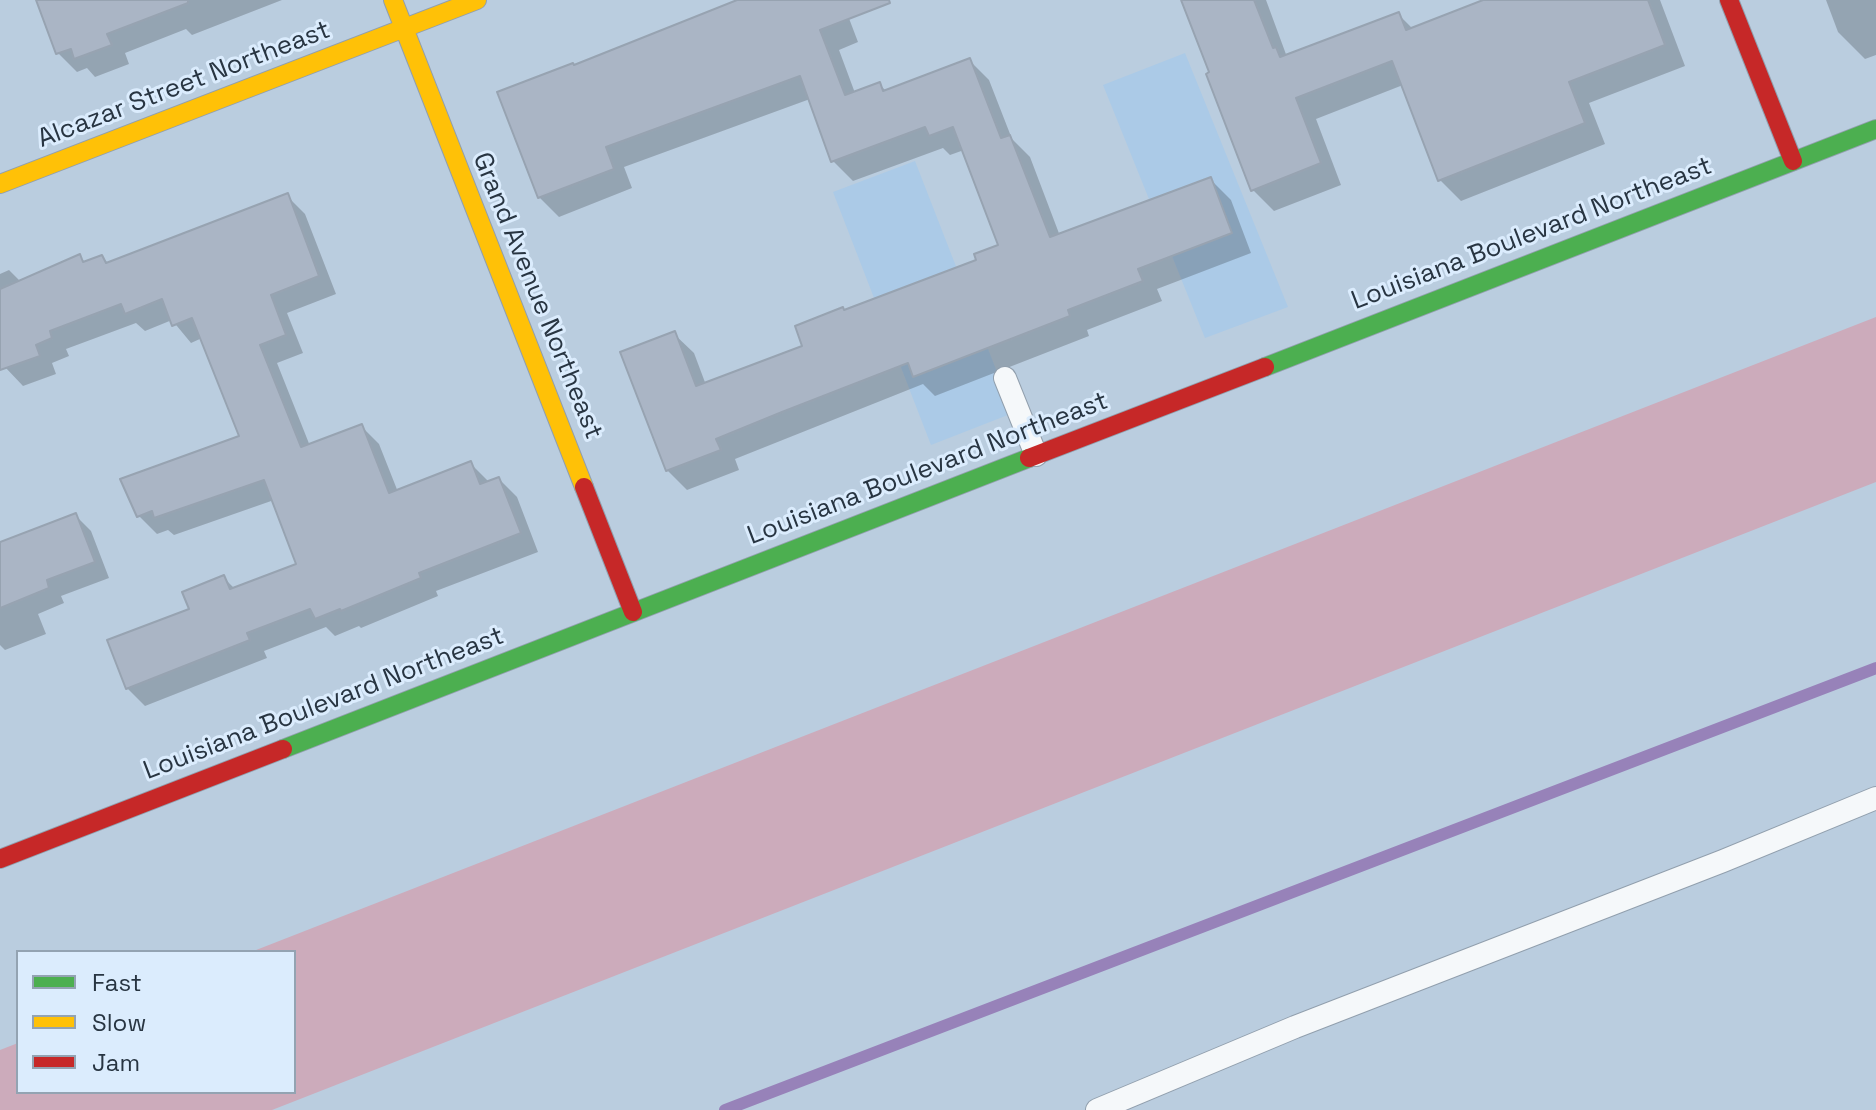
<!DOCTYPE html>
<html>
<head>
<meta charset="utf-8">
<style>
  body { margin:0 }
  #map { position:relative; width:1876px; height:1110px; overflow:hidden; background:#bacddf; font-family:"Space Grotesk",sans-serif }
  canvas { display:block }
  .legend { position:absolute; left:16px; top:950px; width:280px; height:144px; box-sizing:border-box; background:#dbecfd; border:2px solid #93a3b2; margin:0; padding:10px 14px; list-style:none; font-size:24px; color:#283542 }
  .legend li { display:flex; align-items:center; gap:16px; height:40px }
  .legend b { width:40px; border:2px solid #93a3b2 }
</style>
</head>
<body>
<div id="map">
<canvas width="1876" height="1110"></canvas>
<ul class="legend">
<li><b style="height:10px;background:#4caf50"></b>Fast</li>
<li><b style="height:10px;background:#ffc107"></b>Slow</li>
<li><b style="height:10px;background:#c62828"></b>Jam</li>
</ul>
</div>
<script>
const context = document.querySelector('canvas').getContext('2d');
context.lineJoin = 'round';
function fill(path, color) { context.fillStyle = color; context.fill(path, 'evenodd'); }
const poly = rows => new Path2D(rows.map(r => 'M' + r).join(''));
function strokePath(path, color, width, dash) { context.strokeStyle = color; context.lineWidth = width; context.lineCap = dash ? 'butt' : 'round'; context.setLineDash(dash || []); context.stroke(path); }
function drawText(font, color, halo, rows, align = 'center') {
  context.font = font + ' "Space Grotesk",sans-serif'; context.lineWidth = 6; context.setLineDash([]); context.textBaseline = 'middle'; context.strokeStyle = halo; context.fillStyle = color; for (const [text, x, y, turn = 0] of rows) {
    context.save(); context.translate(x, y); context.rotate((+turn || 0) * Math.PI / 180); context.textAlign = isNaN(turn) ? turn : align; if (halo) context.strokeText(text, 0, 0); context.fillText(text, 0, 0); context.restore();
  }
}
fill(poly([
  [1185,53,1288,307,1205,338,1103,85],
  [915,161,1013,413,931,445,833,192]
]), '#abcae7');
fill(poly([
  [1876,317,1876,482,272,1110,0,1110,0,1050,18,1043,18,1092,294,1092,294,952,251,952]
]), '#ccabbb');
fill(poly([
  [38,0,282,0,192,35,186,29,125,53,129,64,95,77,87,68,77,72,58,53],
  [740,0,842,0,858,42,839,50,855,93,879,84,887,92,969,60,989,80,1012,139,1030,157,1060,236,1211,180,1231,200,1251,253,1157,289,1162,301,1087,330,1089,336,935,396,923,384,735,459,739,470,687,490,667,470,674,334,694,353,706,385,805,347,845,312,979,261,1001,246,964,150,950,155,943,148,853,181,833,161,810,99,624,167,632,188,559,217,539,197,688,24],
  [1183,0,1266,0,1287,57,1398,14,1413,29,1498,0,1660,0,1685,66,1589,103,1605,144,1461,201,1440,180,1403,85,1316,119,1341,185,1274,211,1253,190],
  [1826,0,1876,0,1876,55,1865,59,1838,32],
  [287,196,305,214,336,294,287,313,303,353,277,363,310,446,361,426,379,444,398,492,471,464,490,483,499,479,517,497,538,552,436,591,438,596,361,628,359,626,335,636,326,627,264,651,267,658,145,706,127,688,192,610,223,577,235,589,299,565,274,500,174,535,168,530,157,534,139,516,242,437,202,338,191,343,172,320,145,331,136,323,66,349,69,356,52,363,56,374,23,386,5,367,0,369,0,274,9,270,21,282,80,257,86,263,102,257,109,264],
  [75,515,91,531,109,578,61,596,64,603,38,614,46,634,5,650,0,645,0,546]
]), '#0003');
strokePath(poly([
  [725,1110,1876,668]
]), '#9782b9', 12);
const building = poly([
  [36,0,188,0,188,3,107,34,112,45,74,59,71,49,56,54,36,0],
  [737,0,889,0,890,3,820,30,845,95,880,82,883,91,970,58,1001,138,1010,135,1050,237,1211,177,1232,233,1138,269,1143,281,1068,310,1070,316,913,377,908,363,782,412,716,439,721,450,666,471,620,352,675,331,696,386,802,346,795,326,843,307,844,310,976,260,974,254,998,245,953,127,929,136,925,127,831,162,800,76,606,147,614,169,538,198,497,92,573,63,574,65,737,0],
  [1181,0,1254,0,1273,48,1276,47,1280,57,1399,12,1406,30,1483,0,1648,0,1665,45,1569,82,1585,123,1438,181,1392,61,1296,98,1321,163,1251,191,1206,74,1209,72,1181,0],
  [288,193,319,276,271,295,286,335,260,345,301,447,362,424,389,493,471,461,480,484,499,477,521,533,419,573,421,578,341,611,340,609,315,619,310,609,247,633,250,640,126,689,107,640,189,609,182,592,224,575,230,589,296,564,264,480,154,518,152,511,137,517,120,479,239,436,192,318,172,326,162,299,125,314,121,304,50,331,52,338,36,345,40,356,0,370,0,289,80,254,83,262,102,255,106,263,288,193],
  [76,513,95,562,47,580,49,588,0,608,0,542,76,513]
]);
fill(building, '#aab5c5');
strokePath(building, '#97a3b1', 2);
const lane = poly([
  [1005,378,1036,455],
  [1097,1110,1295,1027,1723,861,1876,798]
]);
const fast = poly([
  [1265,367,1876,129],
  [283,749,1029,458]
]);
const slow = poly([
  [393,0,584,487],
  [0,184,477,0]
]);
const jam = poly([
  [1729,0,1793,161],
  [1029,458,1265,367],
  [584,487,633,612],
  [0,859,283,749]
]);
strokePath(lane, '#919fad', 24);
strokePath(fast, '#919fad', 20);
strokePath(slow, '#919fad', 20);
strokePath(jam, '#919fad', 20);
strokePath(lane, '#f5f8fa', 22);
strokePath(fast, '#4caf50', 18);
strokePath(slow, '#ffc107', 18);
strokePath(jam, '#c62828', 18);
drawText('26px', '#283542', '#dbecfd', [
  ["Alcazar Street Northeast",184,85,-21],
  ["Louisiana Boulevard Northeast",1532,234,-21],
  ["Grand Avenue Northeast",537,296,68],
  ["Louisiana Boulevard Northeast",928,469,-21],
  ["Louisiana Boulevard Northeast",324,704,-21]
]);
</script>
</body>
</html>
